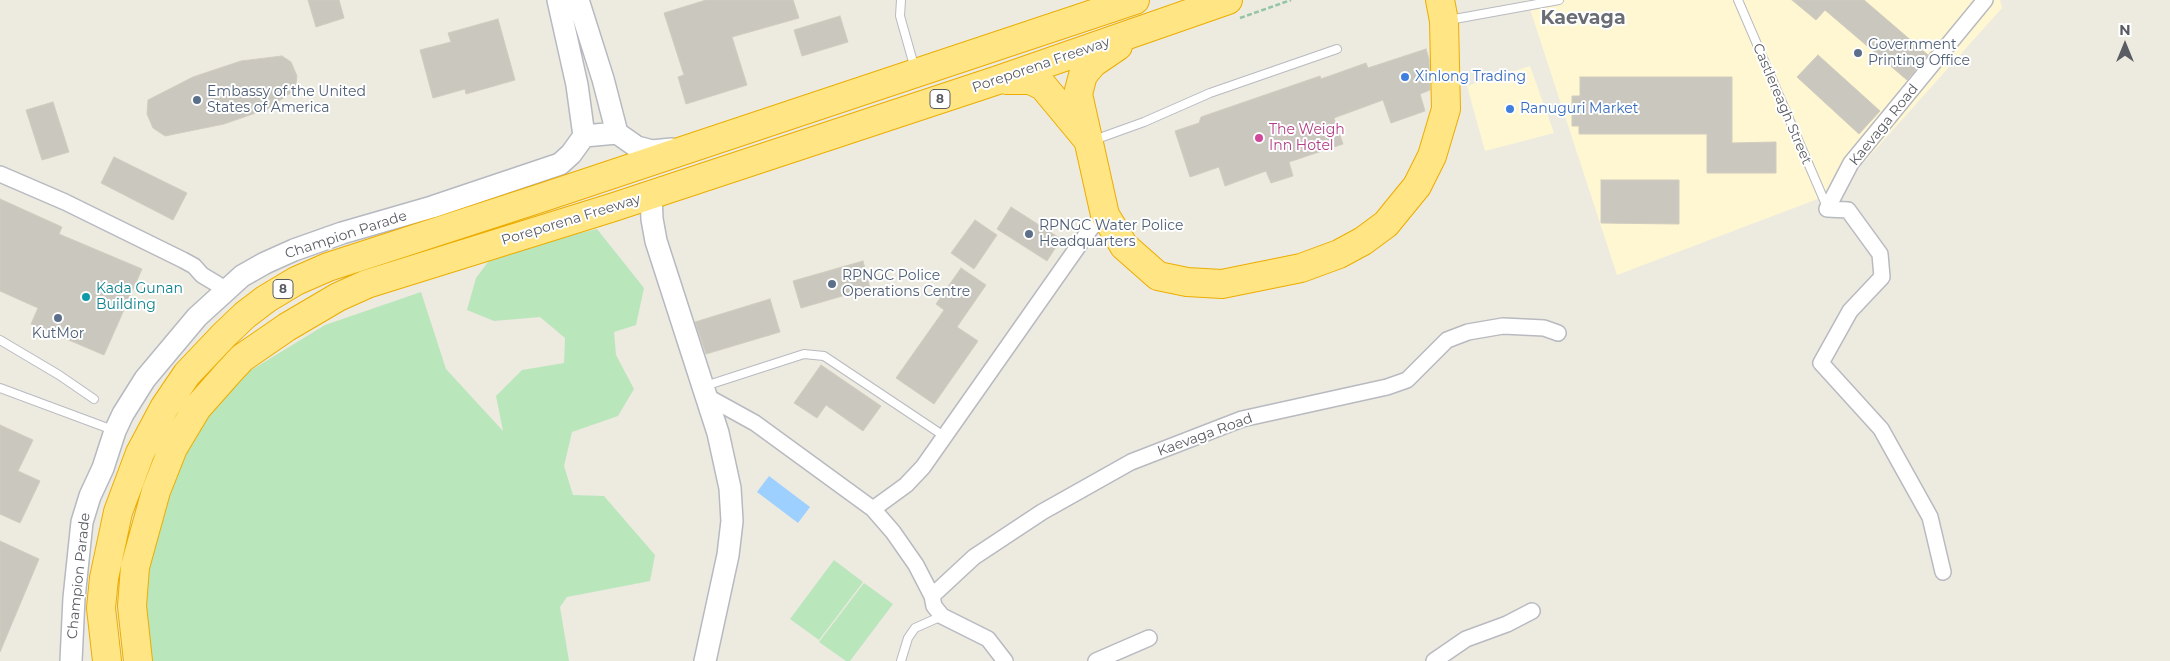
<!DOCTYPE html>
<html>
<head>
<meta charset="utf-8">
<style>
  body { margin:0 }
  #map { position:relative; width:2170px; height:661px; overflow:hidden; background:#edeae0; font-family:Montserrat,sans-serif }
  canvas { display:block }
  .north { position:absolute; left:2100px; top:20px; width:50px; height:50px; -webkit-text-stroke:4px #fff; paint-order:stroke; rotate:0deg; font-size:14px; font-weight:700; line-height:20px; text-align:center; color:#595c62 }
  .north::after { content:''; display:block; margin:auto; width:18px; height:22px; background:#595c62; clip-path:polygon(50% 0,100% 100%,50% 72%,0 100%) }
</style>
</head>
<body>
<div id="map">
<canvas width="2170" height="661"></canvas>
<div class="north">N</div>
</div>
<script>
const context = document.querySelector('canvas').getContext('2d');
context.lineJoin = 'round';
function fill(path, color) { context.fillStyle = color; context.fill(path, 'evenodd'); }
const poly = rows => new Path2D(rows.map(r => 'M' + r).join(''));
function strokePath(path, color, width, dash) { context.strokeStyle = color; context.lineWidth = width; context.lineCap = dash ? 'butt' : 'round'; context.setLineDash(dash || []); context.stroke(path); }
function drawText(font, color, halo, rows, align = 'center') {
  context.font = font + ' Montserrat,sans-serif'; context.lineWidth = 4; context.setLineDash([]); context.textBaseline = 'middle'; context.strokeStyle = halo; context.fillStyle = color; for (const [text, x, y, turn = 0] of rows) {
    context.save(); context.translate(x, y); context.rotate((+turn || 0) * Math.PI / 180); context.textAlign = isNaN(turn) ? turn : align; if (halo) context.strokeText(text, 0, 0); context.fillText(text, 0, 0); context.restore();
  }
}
fill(poly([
  [1527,0,2000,0,2002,8,1865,161,1823,197,1617,275],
  [1530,66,1554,133,1485,151,1467,86]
]), '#fff7d2');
fill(poly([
  [597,229,644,288,636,325,614,332,616,355,634,389,618,416,572,432,564,466,573,495,604,496,655,555,650,581,567,597,560,607,569,661,140,661,150,541,191,442,230,383,325,325,421,292,446,369,503,431,496,396,522,370,564,363,565,338,540,317,494,321,467,310,476,278,494,254],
  [834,560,863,582,819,640,790,619],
  [864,583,893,604,850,661,846,661,819,642]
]), '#bae6bc');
fill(poly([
  [769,476,810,507,798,523,757,492]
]), '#9dd0ff');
const building = poly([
  [308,0,339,0,344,18,316,27,308,0],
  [706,0,793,0,799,18,732,37,747,85,686,104,678,77,684,75,664,13,706,0],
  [1792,0,1864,0,1928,55,1907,80,1825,10,1816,20,1792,0],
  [840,16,848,42,802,56,794,30,840,16],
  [498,19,515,80,466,94,465,89,433,98,420,50,451,42,448,33,498,19],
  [1426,49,1429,59,1430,90,1420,94,1425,111,1391,123,1383,100,1334,118,1343,144,1289,162,1293,176,1271,183,1266,171,1225,186,1219,167,1190,177,1175,131,1199,123,1201,117,1320,76,1321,79,1366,63,1368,68,1426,49],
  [1818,55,1880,111,1859,134,1797,77,1818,55],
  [282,56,291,62,297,76,295,90,267,109,224,124,165,136,153,128,147,114,148,100,193,77,241,61,282,56],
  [1580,77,1732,77,1732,143,1776,142,1776,173,1707,173,1707,134,1579,134,1579,126,1572,126,1572,96,1580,96,1580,77],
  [53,102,69,152,42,160,26,110,53,102],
  [114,157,187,193,173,220,101,183,114,157],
  [1601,180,1679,180,1679,224,1601,223,1601,180],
  [0,199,62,227,59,234,142,269,104,355,31,324,38,308,0,291,0,199],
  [1011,207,1061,239,1047,261,997,229,1011,207],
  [975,220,997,235,974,269,951,253,975,220],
  [863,261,870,288,801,308,793,281,863,261],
  [961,268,986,285,957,327,978,341,934,404,896,378,944,310,936,304,961,268],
  [770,299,780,332,706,354,695,322,770,299],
  [821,365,881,406,863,431,826,405,817,418,794,403,821,365],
  [0,425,33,440,18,471,40,481,20,523,0,514,0,425],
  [0,541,39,559,0,652,0,541]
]);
fill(building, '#cac7bf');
strokePath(building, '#d1ccbe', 1);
const lane = poly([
  [901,0,900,16,915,69],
  [1738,0,1827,207],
  [1449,20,1559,0],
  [1094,140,1144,122,1210,93,1337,49],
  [0,340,59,375,94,399],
  [705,386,804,354,824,356,944,436],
  [0,388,113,430],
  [901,661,908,638,915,628,942,616]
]);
const street = poly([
  [0,174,65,202,183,260,194,266,202,275,227,290],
  [706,396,755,423,873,509,893,532,916,565,932,596,934,606,942,616,988,639,1005,661],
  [873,509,906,485,923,467,1091,228,1105,215],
  [1943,572,1930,517,1881,429,1821,363,1850,311,1882,277,1880,254,1848,210,1827,209,1851,163,1985,0],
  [932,596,974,557,1042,512,1131,462,1242,419,1387,387,1407,380,1447,340,1468,332,1503,326,1544,328,1558,333],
  [1096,661,1149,638],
  [1434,661,1466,639,1507,624,1532,611]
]);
const secondary = poly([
  [578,0,603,79,617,133],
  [584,136,617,133,637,147,652,151,672,149],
  [651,194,652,219,656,241,718,433,730,488,732,521,728,555,705,661],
  [71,661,74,598,82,522,90,496,103,468,115,431,123,414,145,379,197,317,242,276,265,263,294,250,342,233,432,207,560,164,571,154,584,136,577,85,558,0]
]);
const highway = poly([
  [1118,46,1093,63,1083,75,1078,94,1105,215,1124,246,1158,276,1187,282,1222,284,1301,268,1339,254,1363,241,1386,224,1417,186,1432,156,1446,109,1444,21,1440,0],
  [1006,80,1030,80,1043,86,1087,139],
  [107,661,101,608,104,578,118,512,140,453,164,408,187,374,224,335,245,315,266,299,296,281,328,267,544,197,1135,0],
  [138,661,132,606,135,567,156,491,173,448,197,408,228,373,242,358,287,327,338,297,367,284,614,207,998,80,1228,0]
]);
strokePath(lane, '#b8bac0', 10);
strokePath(street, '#b8bac0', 18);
strokePath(secondary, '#b6b9c0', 24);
strokePath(highway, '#ecad00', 30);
strokePath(poly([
  [1240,18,1291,0]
]), '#92c5a3', 2.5, [5, 2.5]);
strokePath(lane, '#fff', 8);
strokePath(street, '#fff', 15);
strokePath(secondary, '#fff', 21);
strokePath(highway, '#ffe584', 28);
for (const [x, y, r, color] of [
  [1858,53,5,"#5c6f8a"],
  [1405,77,5,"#3f7fe0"],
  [197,100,5,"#5c6f8a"],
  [1510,109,5,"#3f7fe0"],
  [1259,138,5,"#d1479c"],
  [1029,234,5,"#5c6f8a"],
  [832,284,5,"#5c6f8a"],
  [86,297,5,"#0f9aa8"],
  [58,318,5,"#5c6f8a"]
]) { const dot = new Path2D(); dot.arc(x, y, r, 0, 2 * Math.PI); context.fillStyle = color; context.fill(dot); strokePath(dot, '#fff', 2); }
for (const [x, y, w] of [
  [940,99,20],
  [283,289,20]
]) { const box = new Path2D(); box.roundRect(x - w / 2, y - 9.5, w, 19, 4); context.fillStyle = '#fff'; context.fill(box); strokePath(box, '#595c62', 1); }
drawText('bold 12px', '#595c62', null, [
  ["8",940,99],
  ["8",283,289]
]);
drawText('14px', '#4e5e75', '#fff', [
  ["Government",1868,45],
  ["Printing Office",1868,61],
  ["Embassy of the United",207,92],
  ["States of America",207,108],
  ["RPNGC Water Police",1039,226],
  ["Headquarters",1039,242],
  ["RPNGC Police",842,276],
  ["Operations Centre",842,292],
  ["KutMor",58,334,"center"]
], 'left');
drawText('14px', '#595c62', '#fff', [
  ["Poreporena Freeway",1041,65,-19],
  ["Castlereagh Street",1782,104,67],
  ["Kaevaga Road",1884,125,-51],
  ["Poreporena Freeway",571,220,-17],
  ["Champion Parade",346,235,-18],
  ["Kaevaga Road",1205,435,-20],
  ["Champion Parade",79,576,-84]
]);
drawText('14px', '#366cbe', '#fff', [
  ["Xinlong Trading",1415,77],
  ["Ranuguri Market",1520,109]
], 'left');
drawText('14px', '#b23c85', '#fff', [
  ["The Weigh",1269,130],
  ["Inn Hotel",1269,146]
], 'left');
drawText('14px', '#0d838f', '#fff', [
  ["Kada Gunan",96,289],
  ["Building",96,305]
], 'left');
drawText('bold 19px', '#6a6e74', '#fff', [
  ["Kaevaga",1583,18]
]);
</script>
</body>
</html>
